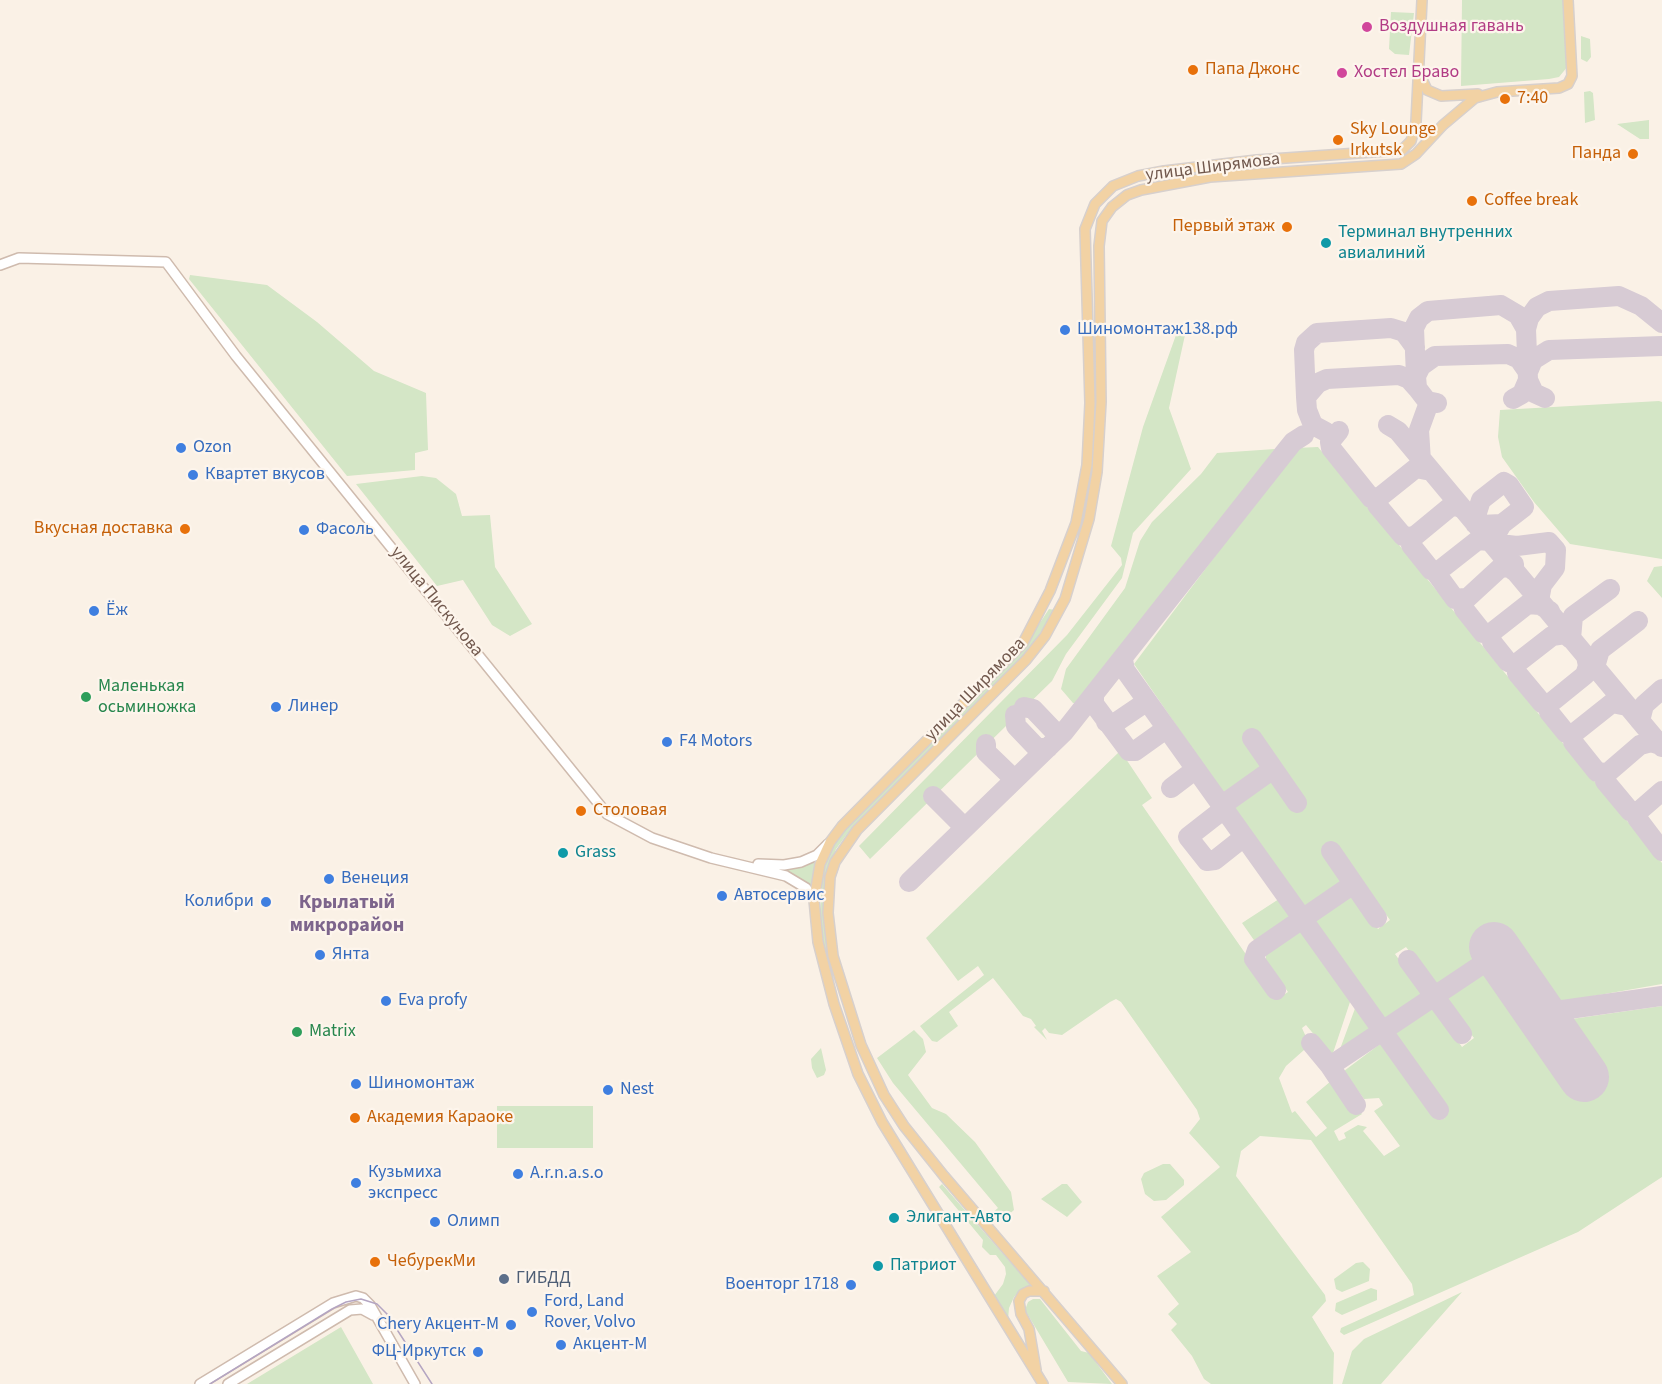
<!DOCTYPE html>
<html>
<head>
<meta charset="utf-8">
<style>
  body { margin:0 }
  canvas { display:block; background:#faf1e6 }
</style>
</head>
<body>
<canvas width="1662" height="1384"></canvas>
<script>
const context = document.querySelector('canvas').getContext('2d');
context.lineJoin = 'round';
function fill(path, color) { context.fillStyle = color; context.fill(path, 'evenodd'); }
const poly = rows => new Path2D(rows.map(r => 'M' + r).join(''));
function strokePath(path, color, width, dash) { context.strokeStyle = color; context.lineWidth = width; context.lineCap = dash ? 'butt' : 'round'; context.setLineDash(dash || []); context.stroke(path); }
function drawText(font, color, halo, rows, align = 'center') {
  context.font = font + ' "Source Sans 3",sans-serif'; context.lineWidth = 4.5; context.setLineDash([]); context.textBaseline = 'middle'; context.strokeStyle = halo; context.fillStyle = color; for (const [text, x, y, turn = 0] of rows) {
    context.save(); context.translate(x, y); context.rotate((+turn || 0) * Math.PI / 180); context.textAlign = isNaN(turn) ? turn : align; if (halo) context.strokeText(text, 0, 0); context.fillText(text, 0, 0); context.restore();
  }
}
fill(poly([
  [1462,0,1564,0,1568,66,1559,77,1549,79,1461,86],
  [1391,12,1414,13,1409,55,1395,54,1389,49],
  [1581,36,1590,39,1591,57,1587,62,1581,59],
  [1590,91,1593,93,1595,120,1585,123,1584,92],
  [1649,120,1649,139,1640,139,1617,124],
  [190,275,267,285,317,322,374,371,426,393,428,450,415,453,415,470,347,476,189,279],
  [1176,335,1185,335,1169,408,1191,469,1133,533,1122,578,1066,654,1052,681,870,859,859,846,1067,635,1122,565,1121,558,1111,546,1143,427],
  [1659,401,1662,402,1662,559,1570,544,1534,502,1502,457,1498,437,1500,410],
  [1318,447,1662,863,1662,984,1553,1003,1496,924,1481,934,1494,952,1438,989,1406,947,1395,954,1426,997,1387,1025,1315,926,1315,918,1352,892,1378,929,1390,920,1334,842,1323,850,1348,885,1312,910,1304,909,1231,806,1270,775,1296,812,1306,804,1253,730,1243,737,1265,770,1227,799,1134,664,1296,448],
  [1275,449,1080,704,1073,703,1061,689,1066,669,1125,588,1140,541,1152,522,1201,474,1217,453],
  [422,476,436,478,456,494,462,516,490,515,495,567,532,624,510,636,492,625,463,580,437,586,356,484],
  [1662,566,1662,598,1647,581,1654,567],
  [1049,609,1055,610,1025,656,853,826,836,849,826,876,824,894,825,930,834,974,825,959,820,914,822,876,832,846,853,821,1020,653],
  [1118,753,1122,753,1152,798,1142,805,1277,999,1288,992,1266,961,1266,953,1299,930,1306,931,1352,996,1332,1056,1306,1025,1302,1028,1306,1037,1304,1050,1286,1066,1279,1078,1292,1113,1295,1111,1316,1137,1327,1128,1306,1102,1331,1081,1362,1114,1334,1131,1339,1141,1346,1138,1344,1133,1358,1125,1367,1127,1363,1131,1384,1156,1400,1146,1374,1111,1383,1105,1379,1098,1364,1099,1344,1071,1384,1041,1441,1120,1445,1118,1446,1111,1393,1034,1433,1006,1462,1047,1474,1038,1445,999,1484,973,1492,972,1573,1086,1581,1088,1598,1076,1599,1069,1565,1020,1662,1006,1662,1177,1578,1232,1344,1335,1340,1332,1341,1328,1414,1295,1412,1284,1311,1140,1260,1136,1241,1151,1236,1176,1325,1295,1326,1301,1312,1317,1334,1353,1333,1384,1211,1384,1204,1379,1192,1356,1171,1330,1177,1324,1168,1314,1179,1304,1157,1276,1191,1252,1161,1217,1220,1167,1189,1133,1200,1119,1197,1110,1121,1002,1116,999,1110,1002,1062,1035,1049,1033,1045,1028,1042,1031,1047,1040,1034,1027,1036,1026,1031,1019,1023,1016,993,978,949,1012,958,1026,937,1042,932,1041,920,1026,984,975,978,966,958,981,926,938],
  [815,862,811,885,784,872,785,871],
  [1282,897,1295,915,1295,921,1262,945,1256,943,1242,923],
  [1357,1003,1376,1029,1375,1033,1336,1060],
  [914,1030,923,1039,926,1052,908,1075,932,1108,946,1114,975,1142,1011,1192,1014,1210,999,1223,991,1214,998,1208,893,1083,877,1058],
  [821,1048,826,1070,824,1075,817,1078,812,1068,811,1059],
  [497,1106,593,1106,593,1148,497,1148],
  [1163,1164,1170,1164,1184,1180,1184,1185,1166,1200,1154,1201,1145,1194,1141,1179,1144,1173],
  [942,1184,1031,1286,1021,1289,1014,1297,1009,1308,1008,1320,994,1296,1003,1284,1006,1274,1005,1267,996,1255,990,1255,982,1247,983,1240,939,1187],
  [1062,1184,1067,1184,1082,1202,1067,1217,1041,1199],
  [1363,1262,1370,1269,1369,1281,1342,1292,1336,1289,1334,1279,1356,1263],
  [1371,1288,1377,1290,1377,1300,1342,1315,1335,1311,1336,1303],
  [1462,1292,1381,1384,1342,1384,1352,1351,1364,1339],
  [1033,1299,1040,1299,1081,1351,1089,1353,1112,1384,1068,1382,1025,1310,1028,1302],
  [341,1327,373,1384,247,1384]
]), '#d4e6c6');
strokePath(poly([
  [1528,372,1533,360,1549,350,1662,346],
  [1416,376,1414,328,1419,318,1428,311,1501,305,1518,315,1526,329],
  [1306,397,1304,350,1306,343,1317,333,1391,328,1404,332,1415,347],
  [1545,398,1534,393,1528,380,1526,329,1529,318,1537,307,1549,301,1619,296,1641,306,1662,323],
  [1513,399,1522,394,1528,380],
  [1437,403,1427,401,1417,388,1416,376,1421,366,1435,356,1508,354,1519,359,1528,372],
  [1388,425,1398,431,1662,747],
  [1339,431,1330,442,1331,448,1371,498,1377,497],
  [1326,432,1313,425,1307,410,1306,397,1318,383,1327,379,1399,375,1409,379,1417,388],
  [1421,461,1419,430,1427,408],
  [1502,524,1480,525,1475,524,1475,519,1481,500,1504,482,1509,485,1524,507,1502,524,1491,543,1517,546,1549,542,1556,550,1555,568,1542,585,1539,601],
  [1411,537,1403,536,1377,505,1376,500,1416,468,1431,471],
  [1437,572,1431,570,1411,545,1410,540,1450,507,1457,506,1463,509],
  [1465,598,1455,599,1436,573,1478,540,1489,541],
  [1491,633,1483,633,1464,609,1462,603,1500,568,1509,567,1514,571,1514,564],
  [1586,656,1588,666,1585,675,1548,705,1549,712,1566,733,1573,734,1612,703,1627,706],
  [1123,660,1125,670,1439,1110],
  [1516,664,1508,662,1492,642,1491,633,1528,604,1540,605,1550,611],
  [1595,667,1600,650,1638,621],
  [1094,697,1094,704,1129,751,1135,751,1163,731,1170,733],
  [1550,703,1542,703,1517,673,1516,664,1552,636,1565,634,1571,639,1573,616,1610,589],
  [1024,707,1033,709,1054,731,1064,732],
  [1015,715,1016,726,1037,748,1048,748],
  [1640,721,1644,705,1662,689],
  [1106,722,1115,723,1143,704,1149,704],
  [1573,734,1573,742,1597,772,1605,773],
  [1252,738,1297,803],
  [986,744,986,752,1014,779],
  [1171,788,1192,772,1193,765],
  [1662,791,1639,811,1637,818,1662,851],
  [933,796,965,828],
  [1221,806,1273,769],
  [1639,811,1630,811,1605,781,1604,776,1640,745,1651,742,1660,745],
  [1228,815,1220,812,1188,837,1207,861,1215,860,1239,841,1247,842],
  [1331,851,1377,918],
  [909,882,1064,732,1285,452,1293,442,1304,435],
  [1408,960,1462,1034],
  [1276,990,1254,959,1257,950,1346,889,1354,886],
  [1541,1013,1662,996],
  [1311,1043,1330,1066],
  [1356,1105,1330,1066,1499,953]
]), '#d7cbd4', 20);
strokePath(poly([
  [1494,947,1584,1077]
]), '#d7cbd4', 50);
const secondary = poly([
  [0,265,19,258,166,262,236,356,607,814,652,838,711,858,786,876,806,888,814,900],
  [758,864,784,865,801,862,817,855,828,844],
  [200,1384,333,1303,356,1296,363,1298,370,1305,415,1384],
  [228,1384,350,1310,362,1309,373,1315]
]);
const primary = poly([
  [1421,77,1427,90,1441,96,1478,94],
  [1036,1370,1029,1329,1021,1314,1019,1301,1023,1294,1029,1291,1044,1291],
  [1043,1384,882,1122,858,1074,834,1004,818,942,814,900,820,864,830,842,842,826,1023,643,1050,591,1076,523,1087,465,1090,403,1085,229,1095,204,1113,186,1138,176,1164,171,1257,160,1402,150,1411,141,1416,122,1422,0],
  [1122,1384,944,1176,904,1126,884,1095,861,1045,833,956,828,913,830,877,835,862,857,830,1026,660,1045,636,1065,599,1089,519,1097,472,1101,402,1099,246,1102,221,1112,207,1127,195,1141,190,1210,177,1401,164,1416,154,1443,125,1475,98,1497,92,1559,88,1568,84,1572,76,1568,0]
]);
strokePath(secondary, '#cfbbae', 12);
strokePath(primary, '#d7d0cd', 12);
strokePath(secondary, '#fff', 9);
strokePath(primary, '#f2d2a4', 9);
strokePath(poly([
  [210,1384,332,1309,346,1302,361,1299,377,1304,387,1314,432,1384]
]), '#b4a5c2', 1.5);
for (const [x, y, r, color] of [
  [1367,27,6,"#d1479c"],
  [1193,70,6,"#e8710a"],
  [1342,73,6,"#d1479c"],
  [1505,99,6,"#e8710a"],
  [1338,140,6,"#e8710a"],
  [1633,154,6,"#e8710a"],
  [1472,201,6,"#e8710a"],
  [1287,227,6,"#e8710a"],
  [1326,243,6,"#0f9aa8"],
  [1065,330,6,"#3f7fe0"],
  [181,448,6,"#3f7fe0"],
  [193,475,6,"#3f7fe0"],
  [185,529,6,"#e8710a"],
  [304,530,6,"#3f7fe0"],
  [94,611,6,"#3f7fe0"],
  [86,697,6,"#2e9e5b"],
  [276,707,6,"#3f7fe0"],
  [667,742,6,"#3f7fe0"],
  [581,811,6,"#e8710a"],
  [563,853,6,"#0f9aa8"],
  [329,879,6,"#3f7fe0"],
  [722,896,6,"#3f7fe0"],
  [266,902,6,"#3f7fe0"],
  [320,955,6,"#3f7fe0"],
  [386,1001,6,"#3f7fe0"],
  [297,1032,6,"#2e9e5b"],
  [356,1084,6,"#3f7fe0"],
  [608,1090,6,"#3f7fe0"],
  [355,1118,6,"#e8710a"],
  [518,1174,6,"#3f7fe0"],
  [356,1183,6,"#3f7fe0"],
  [894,1218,6,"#0f9aa8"],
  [435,1222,6,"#3f7fe0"],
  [375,1262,6,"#e8710a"],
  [878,1266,6,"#0f9aa8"],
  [504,1279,6,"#5c6f8a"],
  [851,1285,6,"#3f7fe0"],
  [532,1312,6,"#3f7fe0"],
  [511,1325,6,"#3f7fe0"],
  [561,1345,6,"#3f7fe0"],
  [478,1352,6,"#3f7fe0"]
]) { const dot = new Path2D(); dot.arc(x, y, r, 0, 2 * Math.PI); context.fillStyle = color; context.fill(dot); strokePath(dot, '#fdf5ec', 2); }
drawText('18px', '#b23c85', '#fdf5ec', [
  ["Воздушная гавань",1379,27],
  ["Хостел Браво",1354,73]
], 'left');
drawText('18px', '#c56008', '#fdf5ec', [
  ["Папа Джонс",1205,70],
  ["7:40",1517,99],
  ["Sky Lounge",1350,130],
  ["Irkutsk",1350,151],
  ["Панда",1621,154,"right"],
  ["Coffee break",1484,201],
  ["Первый этаж",1275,227,"right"],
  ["Вкусная доставка",173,529,"right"],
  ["Столовая",593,811],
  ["Академия Караоке",367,1118],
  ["ЧебурекМи",387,1262]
], 'left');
drawText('18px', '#71584d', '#fdf5ec', [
  ["улица Ширямова",1213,168,-7],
  ["улица Пискунова",436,602,51],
  ["улица Ширямова",976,690,-46]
]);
drawText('18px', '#0d838f', '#fdf5ec', [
  ["Терминал внутренних",1338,233],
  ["авиалиний",1338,254],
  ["Grass",575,853],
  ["Элигант-Авто",906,1218],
  ["Патриот",890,1266]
], 'left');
drawText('18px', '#366cbe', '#fdf5ec', [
  ["Шиномонтаж138.рф",1077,330],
  ["Ozon",193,448],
  ["Квартет вкусов",205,475],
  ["Фасоль",316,530],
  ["Ёж",106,611],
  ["Линер",288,707],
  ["F4 Motors",679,742],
  ["Венеция",341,879],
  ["Автосервис",734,896],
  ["Колибри",254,902,"right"],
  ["Янта",332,955],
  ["Eva profy",398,1001],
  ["Шиномонтаж",368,1084],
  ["Nest",620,1090],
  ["Кузьмиха",368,1173],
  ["экспресс",368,1194],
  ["A.r.n.a.s.o",530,1174],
  ["Олимп",447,1222],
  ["Военторг 1718",839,1285,"right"],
  ["Ford, Land",544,1302],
  ["Rover, Volvo",544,1323],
  ["Chery Акцент-М",499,1325,"right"],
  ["Акцент-М",573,1345],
  ["ФЦ-Иркутск",466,1352,"right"]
], 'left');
drawText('18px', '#27864d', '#fdf5ec', [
  ["Маленькая",98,687],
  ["осьминожка",98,708],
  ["Matrix",309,1032]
], 'left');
drawText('18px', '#4e5e75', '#fdf5ec', [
  ["ГИБДД",516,1279]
], 'left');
drawText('bold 20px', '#7d658c', '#fdf5ec', [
  ["Крылатый",347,904],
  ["микрорайон",347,927]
]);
</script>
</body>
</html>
